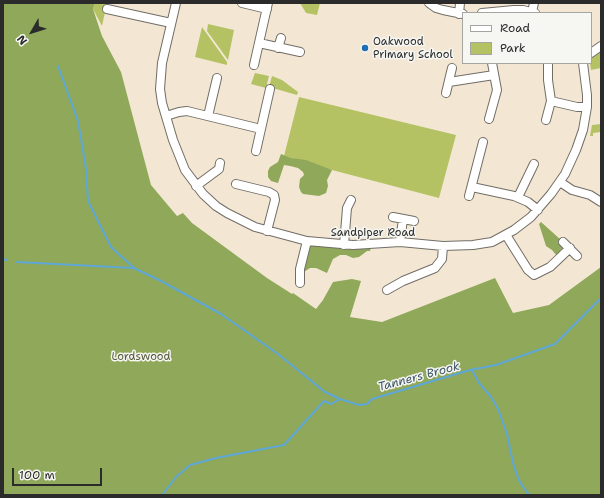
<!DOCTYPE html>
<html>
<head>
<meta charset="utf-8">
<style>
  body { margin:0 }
  #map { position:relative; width:604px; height:498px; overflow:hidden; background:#f3e7d4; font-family:"Shantell Sans",sans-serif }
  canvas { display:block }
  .frame { position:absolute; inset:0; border:4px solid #2b2b2b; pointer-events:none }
  .legend { position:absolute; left:462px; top:12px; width:130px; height:52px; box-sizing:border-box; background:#f6f6f2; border:1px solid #a5a5a2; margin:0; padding:5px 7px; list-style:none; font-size:12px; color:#2b2b2b }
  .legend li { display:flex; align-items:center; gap:8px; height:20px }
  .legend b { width:20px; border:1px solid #a5a5a2 }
  .north { position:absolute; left:12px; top:12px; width:40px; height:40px; -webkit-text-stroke:3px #f6f6f2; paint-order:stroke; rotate:231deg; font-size:11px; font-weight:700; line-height:16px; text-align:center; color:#2b2b2b }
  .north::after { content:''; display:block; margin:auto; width:14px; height:18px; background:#2b2b2b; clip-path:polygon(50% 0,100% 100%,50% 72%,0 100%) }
  .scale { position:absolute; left:12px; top:468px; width:90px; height:18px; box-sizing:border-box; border:2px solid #2b2b2b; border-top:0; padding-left:5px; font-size:12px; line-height:14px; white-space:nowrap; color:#2b2b2b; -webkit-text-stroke:3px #f6f6f2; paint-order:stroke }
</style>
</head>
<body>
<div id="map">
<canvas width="604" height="498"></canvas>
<div class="frame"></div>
<ul class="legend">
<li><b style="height:5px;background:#fff"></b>Road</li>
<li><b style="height:11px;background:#b5c264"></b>Park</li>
</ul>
<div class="north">N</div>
<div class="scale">100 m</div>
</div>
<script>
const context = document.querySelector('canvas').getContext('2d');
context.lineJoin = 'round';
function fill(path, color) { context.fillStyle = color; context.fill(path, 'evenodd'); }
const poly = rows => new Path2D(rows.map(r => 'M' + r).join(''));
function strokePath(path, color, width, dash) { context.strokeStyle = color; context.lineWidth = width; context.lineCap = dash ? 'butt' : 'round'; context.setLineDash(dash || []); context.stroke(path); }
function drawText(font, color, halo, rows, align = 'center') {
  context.font = font + ' "Shantell Sans",sans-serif'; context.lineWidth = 3; context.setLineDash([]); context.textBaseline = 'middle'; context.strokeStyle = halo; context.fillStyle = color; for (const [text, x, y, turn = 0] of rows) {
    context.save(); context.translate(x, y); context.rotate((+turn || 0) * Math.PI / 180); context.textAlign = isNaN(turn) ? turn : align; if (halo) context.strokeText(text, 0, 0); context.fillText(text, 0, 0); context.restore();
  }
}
fill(poly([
  [95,3,107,3,102,26,93,9],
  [300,3,320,3,317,15,306,13],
  [208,24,234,30,228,60,207,31],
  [202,27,227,62,227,65,195,57],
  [601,50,601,68,591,70,590,63,591,63,592,57],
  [255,73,269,76,266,88,251,84],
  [272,76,282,80,298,92,297,95,269,87],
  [299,97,456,135,439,198,332,170,284,156],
  [601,124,601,132,593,133,593,136,590,136,592,125]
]), '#b5c264');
fill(poly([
  [3,3,95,3,93,9,102,36,121,72,151,185,177,216,183,213,192,223,267,278,292,294,293,293,316,309,323,300,333,282,352,279,361,281,350,317,382,322,495,278,513,313,549,305,601,267,601,495,3,495],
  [281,154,291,158,306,160,332,170,327,180,328,186,326,193,319,196,303,194,301,192,299,187,300,179,304,175,303,172,298,168,290,166,284,165,278,183,271,181,268,177,268,171,270,167,278,162],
  [541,222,561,240,562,249,560,251,561,254,557,256,552,250,546,246,539,224],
  [310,244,371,247,370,251,367,251,359,257,353,258,346,255,340,255,333,259,327,273,316,268,310,268,304,272,305,255]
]), '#90a85a');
strokePath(poly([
  [58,66,78,121,86,169,88,201,111,247,134,268,163,282,221,314,278,354,325,392,340,399],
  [3,259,7,260],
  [17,262,133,268],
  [472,370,479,383,491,397,498,409,507,434,513,463,518,478,521,484,529,495],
  [162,495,176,477,190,465,216,458,284,445,324,401,331,404,340,399,359,405,367,404,372,399,470,370,496,365,555,344,601,298]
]), '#5ea7d6', 2);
const minor = poly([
  [176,3,162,63,160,89,162,103,173,140,185,170,203,194,216,206,227,213,255,227,307,241,353,245,400,242,443,246,473,245,492,242,514,230,531,217,551,194,565,174,576,150,583,130,587,107,587,95,583,63],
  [242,3,267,9],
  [429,3,436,8,443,10,463,14],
  [107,9,171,23],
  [532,12,534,3],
  [482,13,514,10,523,10,535,13],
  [459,14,460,3],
  [259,43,300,52],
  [278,48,281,38],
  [591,53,601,46],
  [254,65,268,3],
  [449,82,494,75],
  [446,93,452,68],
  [551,101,577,107,587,107],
  [166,116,179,112,187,111,261,129],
  [208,116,217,78],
  [489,119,497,90,492,63],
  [546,120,551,101,548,80,548,63],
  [256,151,270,89],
  [560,182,572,190,590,195,601,202],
  [236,184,269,192,274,195,275,200,267,231],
  [196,186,219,169,220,163],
  [472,187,514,196,528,202,538,210],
  [469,196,483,142],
  [518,197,534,164],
  [393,217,414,221],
  [506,235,528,270,534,275,550,267,570,248],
  [400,242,403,219],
  [563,242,577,256],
  [344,245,347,208,351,200],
  [300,283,300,269,307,241],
  [387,290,403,281,435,268,442,259,443,246]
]);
strokePath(minor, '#716d66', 10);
strokePath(minor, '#fff', 8);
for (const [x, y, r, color] of [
  [365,48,4,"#1f6fb2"]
]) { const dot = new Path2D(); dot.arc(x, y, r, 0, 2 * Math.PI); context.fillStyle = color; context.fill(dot); strokePath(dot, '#f6f6f2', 1.5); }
drawText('11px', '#2b2b2b', '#f6f6f2', [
  ["Oakwood",373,42],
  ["Primary School",373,55]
], 'left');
drawText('11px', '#2b2b2b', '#f6f6f2', [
  ["Sandpiper Road",373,233]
]);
drawText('11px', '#54583c', '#f6f6f2', [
  ["Lordswood",141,357]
]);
drawText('italic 12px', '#3d5667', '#f6f6f2', [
  ["Tanners Brook",419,377,-15]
]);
</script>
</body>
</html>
